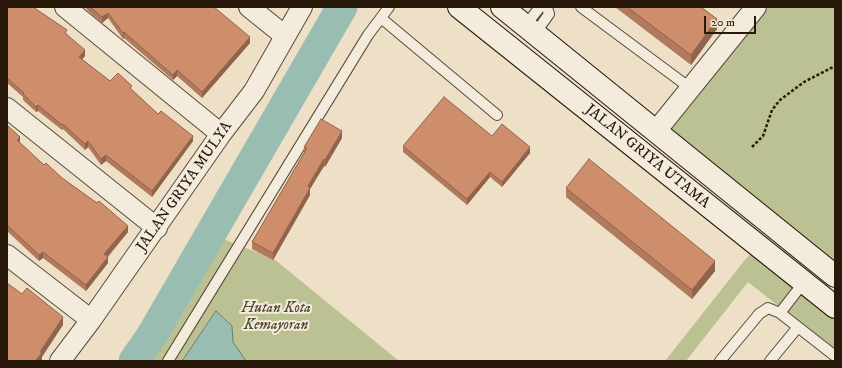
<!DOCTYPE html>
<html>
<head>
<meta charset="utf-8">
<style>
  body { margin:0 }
  #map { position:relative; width:842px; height:368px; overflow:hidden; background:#ede0c7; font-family:"IM FELL DW Pica",serif }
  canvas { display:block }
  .frame { position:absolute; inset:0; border:8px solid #28190b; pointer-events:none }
  .scale { position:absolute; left:704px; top:16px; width:52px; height:18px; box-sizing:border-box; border:2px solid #28190b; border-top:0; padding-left:5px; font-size:12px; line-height:14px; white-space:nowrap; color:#28190b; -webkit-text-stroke:3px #f3ebdb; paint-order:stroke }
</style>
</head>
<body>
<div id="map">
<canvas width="842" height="368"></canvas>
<div class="frame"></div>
<div class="scale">20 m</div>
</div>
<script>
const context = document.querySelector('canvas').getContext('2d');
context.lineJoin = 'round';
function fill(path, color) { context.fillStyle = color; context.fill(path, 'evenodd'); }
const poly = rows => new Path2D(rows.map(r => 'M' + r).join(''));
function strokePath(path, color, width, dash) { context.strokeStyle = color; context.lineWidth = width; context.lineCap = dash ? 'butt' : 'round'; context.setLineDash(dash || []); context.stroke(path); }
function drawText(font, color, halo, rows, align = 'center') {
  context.font = font + ' "IM FELL DW Pica",serif'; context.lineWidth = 4; context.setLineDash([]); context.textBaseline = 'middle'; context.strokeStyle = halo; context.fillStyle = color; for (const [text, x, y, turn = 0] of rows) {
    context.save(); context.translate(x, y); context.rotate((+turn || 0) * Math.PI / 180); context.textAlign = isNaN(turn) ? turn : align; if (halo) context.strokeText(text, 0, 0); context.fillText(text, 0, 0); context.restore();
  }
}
fill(poly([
  [755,7,835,7,835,275,656,131],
  [218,237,274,259,399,361,246,361,233,342,232,326,216,311,182,361,143,361],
  [752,251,835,320,835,351,748,282,686,361,665,361]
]), '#bcc193');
const water = poly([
  [216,311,232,326,233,342,246,361,182,361,216,311]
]);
fill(water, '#9abdb1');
strokePath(water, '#6c7b6f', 1);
strokePath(poly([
  [134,361,152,335,342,7]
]), '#9abdb1', 31);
const service = poly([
  [581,7,690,88],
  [381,18,497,115],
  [525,26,540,7],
  [535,34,549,14,547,7],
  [780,313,804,282],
  [168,361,368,35,389,7],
  [720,361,759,314,768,308,780,313,835,356],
  [770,361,798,327]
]);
const minor = poly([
  [65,7,221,134],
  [249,7,285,36],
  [7,108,157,228],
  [656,131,756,7],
  [7,255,91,320],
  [60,361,91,320,221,134,254,91,302,7]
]);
const secondary = poly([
  [459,7,835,307],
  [502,7,835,276]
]);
strokePath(service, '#594b3a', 12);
strokePath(minor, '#594b3a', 22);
strokePath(secondary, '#28190b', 24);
strokePath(poly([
  [752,147,763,136,772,110,780,100,804,82,835,66]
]), '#28190b', 2.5, [3, 2]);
strokePath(service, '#f3ebdb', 10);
strokePath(minor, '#f3ebdb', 20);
strokePath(secondary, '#f3ebdb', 22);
fill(poly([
  [7,7,67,34,85,56,82,59,110,81,132,90,158,114,193,141,152,197,106,161,101,165,88,147,85,150,63,129,62,130,38,111,36,112,23,100,23,97,7,83],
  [85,7,214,7,250,43,202,98,177,76,173,80,124,38,123,39,108,18,102,23,88,11],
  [615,7,701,7,717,29,691,65],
  [7,125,20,143,44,165,62,178,97,203,128,232,108,257,108,263,86,291,43,258,39,261,7,231],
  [492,136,530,153,502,187,490,177,467,205,403,152,403,146],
  [342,138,325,167,324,166,310,189,310,195,273,260,252,249,252,242,304,153,304,147],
  [566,188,715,271,692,299,566,197]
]), '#b17a5d');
fill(poly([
  [108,13,108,18,102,23,102,17],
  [717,19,717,29,691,65,691,55],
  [124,32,124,38,123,39,123,33],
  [250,37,250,43,202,98,202,92],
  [85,50,85,56,79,63,79,57],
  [177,70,177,76,173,80,173,75],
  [38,105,38,111,36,112,36,107],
  [342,131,342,138,325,167,325,160],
  [193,136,193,141,152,197,152,191],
  [20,137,20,143,17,147,17,140],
  [88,141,88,147,85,150,85,144],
  [530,147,530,153,502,187,502,182],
  [106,155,106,161,101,165,101,159],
  [324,159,324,166,310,189,310,195,273,260,273,253,308,186],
  [490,172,490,177,467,205,467,199],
  [128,226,128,232,104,260,104,254],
  [43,252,43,258,39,261,39,255],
  [108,257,108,263,86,291,86,285],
  [715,261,715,271,692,299,692,290],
  [63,317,63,325,42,357,42,360,41,361,35,361,40,352]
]), '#90634c');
const building = poly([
  [7,7,33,7,67,30,65,33,85,50,79,57,110,81,118,73,132,86,130,88,158,114,161,111,193,136,152,191,106,155,101,159,88,141,85,144,63,124,62,125,38,105,36,107,23,94,24,93,7,78,7,7],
  [90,7,214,7,250,37,202,92,177,70,173,75,124,32,123,33,108,13,102,17,90,7],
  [627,7,701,7,717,19,691,55,627,7],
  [444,97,492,136,502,124,530,147,502,182,490,172,467,199,403,146,444,97],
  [321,119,342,131,325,160,324,159,308,186,310,188,273,253,252,242,307,148,304,147,321,119],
  [7,125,20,137,17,140,44,165,46,163,62,178,97,203,99,201,128,226,104,254,108,257,86,285,43,252,39,255,7,225,7,125],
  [589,159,715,261,692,290,566,188,589,159],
  [7,283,22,294,27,288,63,317,40,352,42,353,35,361,7,361,7,283]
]);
fill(building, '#ce8e6c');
strokePath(building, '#90634c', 1);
drawText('15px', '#28190b', '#f3ebdb', [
  ["JALAN GRIYA UTAMA",647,157,39],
  ["JALAN GRIYA MULYA",185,187,-55]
]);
drawText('italic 15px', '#544b34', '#f3ebdb', [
  ["Hutan Kota",276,309],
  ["Kemayoran",276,326]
]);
</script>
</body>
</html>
